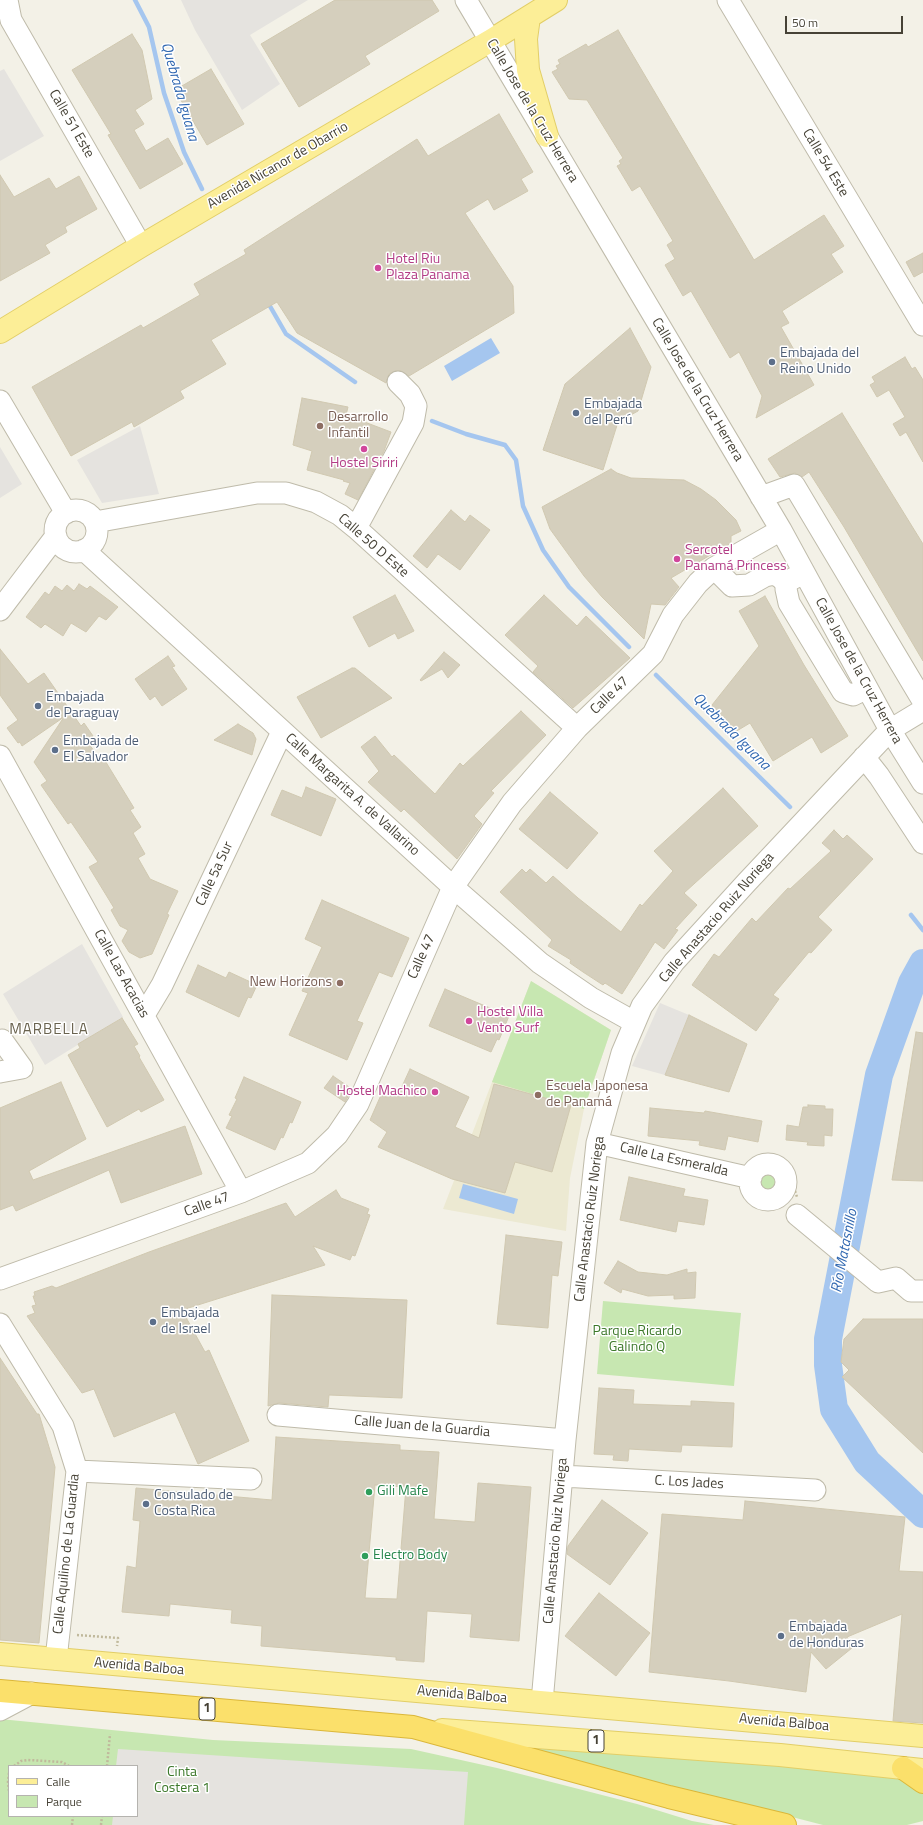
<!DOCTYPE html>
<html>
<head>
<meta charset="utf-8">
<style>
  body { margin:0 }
  #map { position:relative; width:923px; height:1825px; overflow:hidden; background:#f3f1e7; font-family:"Titillium Web",sans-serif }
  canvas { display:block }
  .legend { position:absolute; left:8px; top:1765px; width:130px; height:52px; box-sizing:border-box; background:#fff; border:1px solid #b5b3af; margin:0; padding:5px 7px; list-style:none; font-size:12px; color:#464236 }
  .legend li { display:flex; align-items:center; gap:8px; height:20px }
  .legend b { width:20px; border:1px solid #b5b3af }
  .scale { position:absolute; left:785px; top:16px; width:118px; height:18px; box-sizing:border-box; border:2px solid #464236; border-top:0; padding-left:5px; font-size:12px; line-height:14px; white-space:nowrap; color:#464236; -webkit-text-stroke:3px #fff; paint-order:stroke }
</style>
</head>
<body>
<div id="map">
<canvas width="923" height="1825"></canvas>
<ul class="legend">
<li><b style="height:5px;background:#fcee97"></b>Calle</li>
<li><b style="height:11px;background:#c7e7b1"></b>Parque</li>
</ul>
<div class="scale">50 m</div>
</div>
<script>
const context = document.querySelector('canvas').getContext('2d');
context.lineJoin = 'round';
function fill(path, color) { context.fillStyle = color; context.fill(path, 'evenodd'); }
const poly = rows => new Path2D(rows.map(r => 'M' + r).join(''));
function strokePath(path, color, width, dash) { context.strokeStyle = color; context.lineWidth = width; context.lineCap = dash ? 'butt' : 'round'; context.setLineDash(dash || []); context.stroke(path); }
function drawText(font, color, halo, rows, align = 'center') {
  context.font = font + ' "Titillium Web",sans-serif'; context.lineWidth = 3; context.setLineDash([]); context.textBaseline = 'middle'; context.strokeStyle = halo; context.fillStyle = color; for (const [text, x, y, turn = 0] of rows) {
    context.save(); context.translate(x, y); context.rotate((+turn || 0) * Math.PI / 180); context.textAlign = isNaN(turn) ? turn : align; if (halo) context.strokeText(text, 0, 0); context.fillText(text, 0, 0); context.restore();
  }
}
fill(poly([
  [531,981,611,1030,584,1109,570,1178,566,1231,443,1209]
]), '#ece9d2');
fill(poly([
  [531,981,611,1030,584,1109,492,1082],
  '758 1181a10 10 0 1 1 20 0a10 10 0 1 1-20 0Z',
  [603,1301,741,1313,734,1386,597,1374],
  [0,1719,213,1740,411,1749,497,1768,637,1804,692,1821,714,1825,0,1825],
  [9,1766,137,1766,137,1816,9,1816],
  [475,1735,898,1774,923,1792,923,1821,907,1825,823,1825]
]), '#c7e7b1');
fill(poly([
  [181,0,308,0,250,35,280,84,242,110,195,30],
  [4,69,44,136,0,161,0,71],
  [140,426,159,494,102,503,77,460],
  [0,447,22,484,0,498],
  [82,944,123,1017,45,1065,3,994],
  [660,1003,689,1015,665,1075,632,1066],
  [118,1749,468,1772,464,1825,112,1825,113,1816,137,1816,137,1766,116,1766]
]), '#e5e3df');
fill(poly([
  [491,338,500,353,452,381,444,366],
  [463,1184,518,1199,514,1214,459,1198]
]), '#a5c6ef');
strokePath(poly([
  [135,0,149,27,164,93,184,152,202,189],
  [267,301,286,334,355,382],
  [432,421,466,434,505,445,516,460,523,506,543,550,569,587,629,647],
  [656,675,790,807],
  [911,915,923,930]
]), '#a5c6ef', 4.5);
strokePath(poly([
  [923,963,912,983,879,1075,828,1339,828,1365,834,1409,867,1462,923,1514]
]), '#a5c6ef', 28);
const building = poly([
  [335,0,432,0,439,11,365,56,370,64,299,107,261,44,335,0],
  [618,30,754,260,824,215,844,246,831,254,843,272,782,311,789,323,781,327,814,385,756,418,762,396,739,352,730,358,691,291,683,296,665,265,675,259,667,245,673,241,640,186,632,191,617,166,621,164,619,161,623,158,587,100,569,99,552,72,558,69,556,66,560,64,558,60,586,44,588,47,618,30],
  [132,34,142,50,152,99,135,110,144,124,134,130,146,151,168,138,183,164,140,189,108,135,111,134,72,70,132,34],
  [211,69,244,124,207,145,175,90,211,69],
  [499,114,533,172,521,179,528,191,494,210,488,199,465,213,513,286,514,313,409,376,401,371,395,371,389,374,386,383,297,333,277,302,211,340,226,364,180,391,184,398,134,427,132,422,71,456,32,387,141,325,143,328,200,295,194,284,246,254,244,250,417,139,428,156,499,114],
  [0,175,14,197,49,178,56,189,79,176,97,209,65,227,67,232,45,245,50,253,0,281,0,175],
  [923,253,923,272,914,277,906,262,923,253],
  [630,328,651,367,638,411,618,422,603,470,543,450,565,384,630,328],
  [905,357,912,369,915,367,923,380,923,462,906,432,900,436,893,424,905,417,889,390,877,397,870,385,875,382,872,377,905,357],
  [302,398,348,407,346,415,391,432,384,451,358,500,345,494,350,483,343,481,344,480,307,470,312,451,293,445,302,398],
  [842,413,923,544,923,661,844,527,809,472,802,477,795,473,780,477,768,459,842,413],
  [611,469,617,473,631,478,684,480,701,489,716,500,736,520,741,531,731,536,731,543,671,578,679,587,665,605,651,604,644,639,602,597,584,576,550,529,542,507,611,469],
  [451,510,465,522,470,515,490,530,460,570,438,554,427,568,413,556,451,510],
  [79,584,87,589,90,586,118,607,106,620,99,616,86,632,71,623,63,636,45,624,41,628,26,617,45,592,49,595,55,586,62,591,67,585,74,591,79,584],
  [395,595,414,631,398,639,395,633,369,647,353,617,395,595],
  [544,595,577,626,586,616,630,658,573,708,533,672,538,666,505,635,544,595],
  [765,596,804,665,848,736,821,753,812,737,773,761,750,723,730,735,712,717,712,705,759,646,739,611,765,596],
  [0,649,28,684,44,673,81,726,84,723,93,736,87,741,101,761,104,759,134,808,130,810,141,827,133,833,145,854,138,858,150,879,178,891,167,914,169,915,152,954,140,958,129,952,122,941,128,930,120,926,111,910,114,908,89,867,98,862,71,822,68,824,41,785,47,781,34,762,64,717,22,746,20,742,18,743,7,728,18,720,0,695,0,649],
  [444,652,460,665,448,678,442,669,421,681,420,680,444,652],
  [168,656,175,666,172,667,187,689,162,706,155,696,150,700,135,679,168,656],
  [352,668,355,668,392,698,321,738,297,697,352,668],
  [521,711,546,735,491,791,494,793,474,816,482,824,457,859,404,809,401,812,368,782,379,771,361,747,375,736,392,757,394,755,435,794,460,763,463,766,521,711],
  [238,724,253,733,256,739,252,755,214,740,238,724],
  [306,787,336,799,321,836,271,815,282,790,302,798,306,787],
  [723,788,758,826,684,893,697,905,675,929,678,930,664,949,655,942,622,994,605,983,603,985,583,972,570,963,571,960,548,946,552,940,500,892,522,869,526,873,530,869,546,883,553,876,578,898,621,932,640,904,642,906,673,871,654,851,723,788],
  [550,792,598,833,567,869,519,829,550,792],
  [834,830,843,839,847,835,873,859,818,917,832,930,811,953,809,952,773,995,779,999,756,1031,692,985,714,954,719,957,752,918,756,922,788,888,790,889,831,851,822,843,834,830],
  [322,900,409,938,392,977,379,972,357,1021,363,1023,347,1060,289,1035,308,993,302,991,322,947,305,939,322,900],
  [198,965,226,978,229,972,257,985,251,998,248,997,239,1017,186,992,198,965],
  [445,989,509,1016,499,1040,497,1039,491,1052,429,1026,445,989],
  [689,1015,747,1044,729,1092,665,1075,689,1015],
  [122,1018,138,1044,134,1046,140,1056,139,1057,164,1100,141,1112,139,1109,107,1127,68,1055,80,1048,78,1044,122,1018],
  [916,1032,923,1033,923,1181,892,1180,916,1032],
  [410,1069,469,1097,455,1127,479,1138,494,1084,571,1105,552,1172,515,1162,505,1193,452,1179,378,1147,387,1132,370,1120,381,1095,386,1097,399,1093,410,1069],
  [333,1076,352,1089,345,1102,324,1088,333,1076],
  [244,1077,301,1102,292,1123,290,1122,283,1138,281,1137,275,1150,226,1128,232,1116,229,1115,237,1099,235,1098,244,1077],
  [61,1082,86,1139,29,1171,33,1180,185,1126,202,1174,121,1203,109,1170,16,1211,13,1205,0,1210,0,1108,61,1082],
  [808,1105,825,1106,825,1109,833,1109,832,1136,824,1135,824,1146,807,1145,808,1142,786,1140,787,1125,799,1127,803,1107,808,1107,808,1105],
  [650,1108,704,1113,705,1111,762,1121,758,1142,728,1136,725,1150,699,1145,700,1141,648,1136,650,1108],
  [629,1177,685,1189,683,1196,708,1200,704,1225,678,1221,676,1232,620,1220,629,1177],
  [336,1190,341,1198,369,1209,367,1214,370,1215,355,1256,352,1255,350,1260,313,1246,325,1265,182,1310,205,1352,209,1350,249,1441,198,1464,175,1412,114,1437,94,1389,82,1393,27,1316,35,1313,32,1306,36,1305,33,1296,35,1296,34,1292,52,1286,56,1288,149,1252,286,1203,295,1217,336,1190],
  [506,1235,562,1242,558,1276,552,1275,548,1328,497,1324,506,1235],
  [618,1261,638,1272,667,1275,687,1269,687,1273,696,1272,695,1298,674,1299,674,1295,648,1296,622,1289,621,1293,604,1283,618,1261],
  [272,1295,407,1300,402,1398,329,1395,328,1407,279,1403,268,1406,272,1295],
  [863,1319,923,1319,923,1453,842,1377,849,1370,841,1362,844,1339,863,1319],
  [0,1358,37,1414,39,1414,55,1467,39,1643,0,1640,0,1358],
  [599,1388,634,1390,633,1404,691,1406,691,1401,734,1403,732,1447,682,1445,681,1452,629,1449,628,1461,613,1460,614,1455,594,1454,599,1388],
  [276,1437,400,1445,400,1450,439,1452,434,1519,475,1522,478,1483,531,1487,519,1641,470,1637,472,1614,427,1611,424,1662,396,1660,396,1657,261,1646,262,1626,231,1623,232,1610,170,1604,169,1616,122,1612,127,1566,136,1568,140,1521,133,1520,136,1488,272,1500,276,1437],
  [375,1485,406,1487,397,1599,365,1598,375,1485],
  [602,1500,648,1533,610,1585,567,1554,568,1546,602,1500],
  [745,1501,905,1517,899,1571,923,1572,923,1723,893,1721,902,1614,847,1637,852,1648,826,1669,811,1652,806,1692,729,1681,649,1672,662,1514,743,1520,745,1501],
  [599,1593,650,1633,616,1676,565,1636,599,1593]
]);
fill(building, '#d5cfbd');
strokePath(building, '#d0c8b0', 1);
const minor = poly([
  [7,0,11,20,141,246],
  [466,0,781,530,890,730,923,783],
  [728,0,923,325],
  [0,401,66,513],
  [761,497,794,485,923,701],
  '55 531a21 21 0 1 1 42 0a21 21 0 1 1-42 0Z',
  [95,522,257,493,286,493,316,502,340,515,356,528,577,728],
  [356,528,413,423,416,406,410,394,398,382],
  [84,550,453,887,540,963,591,998,634,1022],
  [714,568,732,586,749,585,765,576,774,574,781,578,787,585],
  [804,573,788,581,786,589,789,603,843,692,853,695,867,688],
  [0,610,56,536],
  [0,756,241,1192],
  [864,757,879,776,923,843],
  [144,1015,162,985,282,732],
  [0,1041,2,1040,22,1068,0,1072],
  [597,1143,751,1178],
  '750 1182a18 18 0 1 1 36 0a18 18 0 1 1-36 0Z',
  [797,1215,878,1282,896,1278,911,1291,923,1291],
  [0,1279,241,1192,308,1163,337,1135,358,1104,453,887,512,803,577,728,653,654,673,615,698,583,714,568,781,530],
  [0,1324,63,1426,77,1471,56,1659],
  [278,1415,565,1440],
  [77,1471,251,1479],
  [562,1476,815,1490],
  [542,1702,565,1440,597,1143,622,1053,642,1006,674,962,747,882,890,730,923,710],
  [0,1710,32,1693]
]);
const major = poly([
  [529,17,526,39,528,70,547,136],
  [0,332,141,246,490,41,556,0],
  [0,1654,923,1736],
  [442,1730,780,1755,922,1770]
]);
const highway = poly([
  [0,1691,413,1727,669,1797,785,1825],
  [903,1768,923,1782]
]);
strokePath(minor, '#bfbbaa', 23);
strokePath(major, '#e2ce67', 24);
strokePath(highway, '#dbb73a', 24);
strokePath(poly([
  [795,1191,797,1197],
  [77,1635,118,1638,117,1646],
  [14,1766,21,1761,28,1760,62,1762,69,1766],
  [107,1766,110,1734],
  [9,1773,8,1782,9,1791],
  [72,1825,73,1816],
  [101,1825,102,1816]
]), '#c0b99c', 2.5, [2, 2]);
strokePath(minor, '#fff', 21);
strokePath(major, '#fcee97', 22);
strokePath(highway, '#fbe06b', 22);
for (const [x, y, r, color] of [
  [378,268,4,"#d1479c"],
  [772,362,4,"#5c6f8a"],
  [576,413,4,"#5c6f8a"],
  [320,426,4,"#8d6e63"],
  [364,449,4,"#d1479c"],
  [677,559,4,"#d1479c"],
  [38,706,4,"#5c6f8a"],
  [55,750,4,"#5c6f8a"],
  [340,983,4,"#8d6e63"],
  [469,1021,4,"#d1479c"],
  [435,1092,4,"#d1479c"],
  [538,1095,4,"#8d6e63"],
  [153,1322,4,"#5c6f8a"],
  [369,1492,4,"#2e9e5b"],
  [146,1504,4,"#5c6f8a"],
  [365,1556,4,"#2e9e5b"],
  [781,1636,4,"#5c6f8a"]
]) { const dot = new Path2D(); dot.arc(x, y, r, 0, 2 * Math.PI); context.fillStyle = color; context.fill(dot); strokePath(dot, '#fff', 1.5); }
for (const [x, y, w] of [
  [207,1709,16],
  [596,1741,16]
]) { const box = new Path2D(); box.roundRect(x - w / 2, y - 11, w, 22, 3); context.fillStyle = '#fff'; context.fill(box); strokePath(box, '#464236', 1); }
drawText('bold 13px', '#464236', null, [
  ["1",207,1709],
  ["1",596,1741]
]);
drawText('14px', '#464236', '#fff', [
  ["Calle Jose de la Cruz Herrera",532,111,59],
  ["Calle 51 Este",71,124,60],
  ["Calle 54 Este",825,163,59],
  ["Avenida Nicanor de Obarrio",278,166,-30],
  ["Calle Jose de la Cruz Herrera",697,390,59],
  ["Calle 50 D Este",373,546,41],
  ["Calle Jose de la Cruz Herrera",858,671,61],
  ["Calle 47",610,696,-44],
  ["Calle Margarita A. de Vallarino",352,795,42],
  ["Calle 5a Sur",215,874,-65],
  ["Calle Anastacio Ruiz Noriega",717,918,-49],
  ["Calle 47",422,957,-66],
  ["Calle Las Acacias",121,974,61],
  ["Calle La Esmeralda",674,1160,13],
  ["Calle 47",207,1205,-20],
  ["Calle Anastacio Ruiz Noriega",590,1219,-83],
  ["Calle Juan de la Guardia",422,1427,5],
  ["C. Los Jades",689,1483,3],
  ["Calle Anastacio Ruiz Noriega",556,1541,-85],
  ["Calle Aquilino de La Guardia",67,1554,-84],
  ["Avenida Balboa",139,1667,5],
  ["Avenida Balboa",462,1695,5],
  ["Avenida Balboa",784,1723,5]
]);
drawText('14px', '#b23c85', '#fff', [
  ["Hotel Riu",386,260],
  ["Plaza Panama",386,276],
  ["Hostel Siriri",364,464,"center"],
  ["Sercotel",685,551],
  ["Panamá Princess",685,567],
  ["Hostel Villa",477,1013],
  ["Vento Surf",477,1029],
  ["Hostel Machico",427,1092,"right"]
], 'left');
drawText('14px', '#4e5e75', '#fff', [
  ["Embajada del",780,354],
  ["Reino Unido",780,370],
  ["Embajada",584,405],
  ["del Perú",584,421],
  ["Embajada",46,698],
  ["de Paraguay",46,714],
  ["Embajada de",63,742],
  ["El Salvador",63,758],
  ["Embajada",161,1314],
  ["de Israel",161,1330],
  ["Consulado de",154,1496],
  ["Costa Rica",154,1512],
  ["Embajada",789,1628],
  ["de Honduras",789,1644]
], 'left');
drawText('14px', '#785e54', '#fff', [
  ["Desarrollo",328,418],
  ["Infantil",328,434],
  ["New Horizons",332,983,"right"],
  ["Escuela Japonesa",546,1087],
  ["de Panamá",546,1103]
], 'left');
drawText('14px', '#3c782a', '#fff', [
  ["Parque Ricardo",637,1332],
  ["Galindo Q",637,1348],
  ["Cinta",182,1773],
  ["Costera 1",182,1789]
]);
drawText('14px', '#27864d', '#fff', [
  ["Gili Mafe",377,1492],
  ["Electro Body",373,1556]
], 'left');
drawText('italic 15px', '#3168b1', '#fff', [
  ["Quebrada Iguana",179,92,74],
  ["Quebrada Iguana",731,732,45],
  ["Río Matasnillo",845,1251,-79]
]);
context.letterSpacing = '1px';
drawText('15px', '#69624e', '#fff', [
  ["MARBELLA",49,1030]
]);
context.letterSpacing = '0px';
</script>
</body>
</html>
